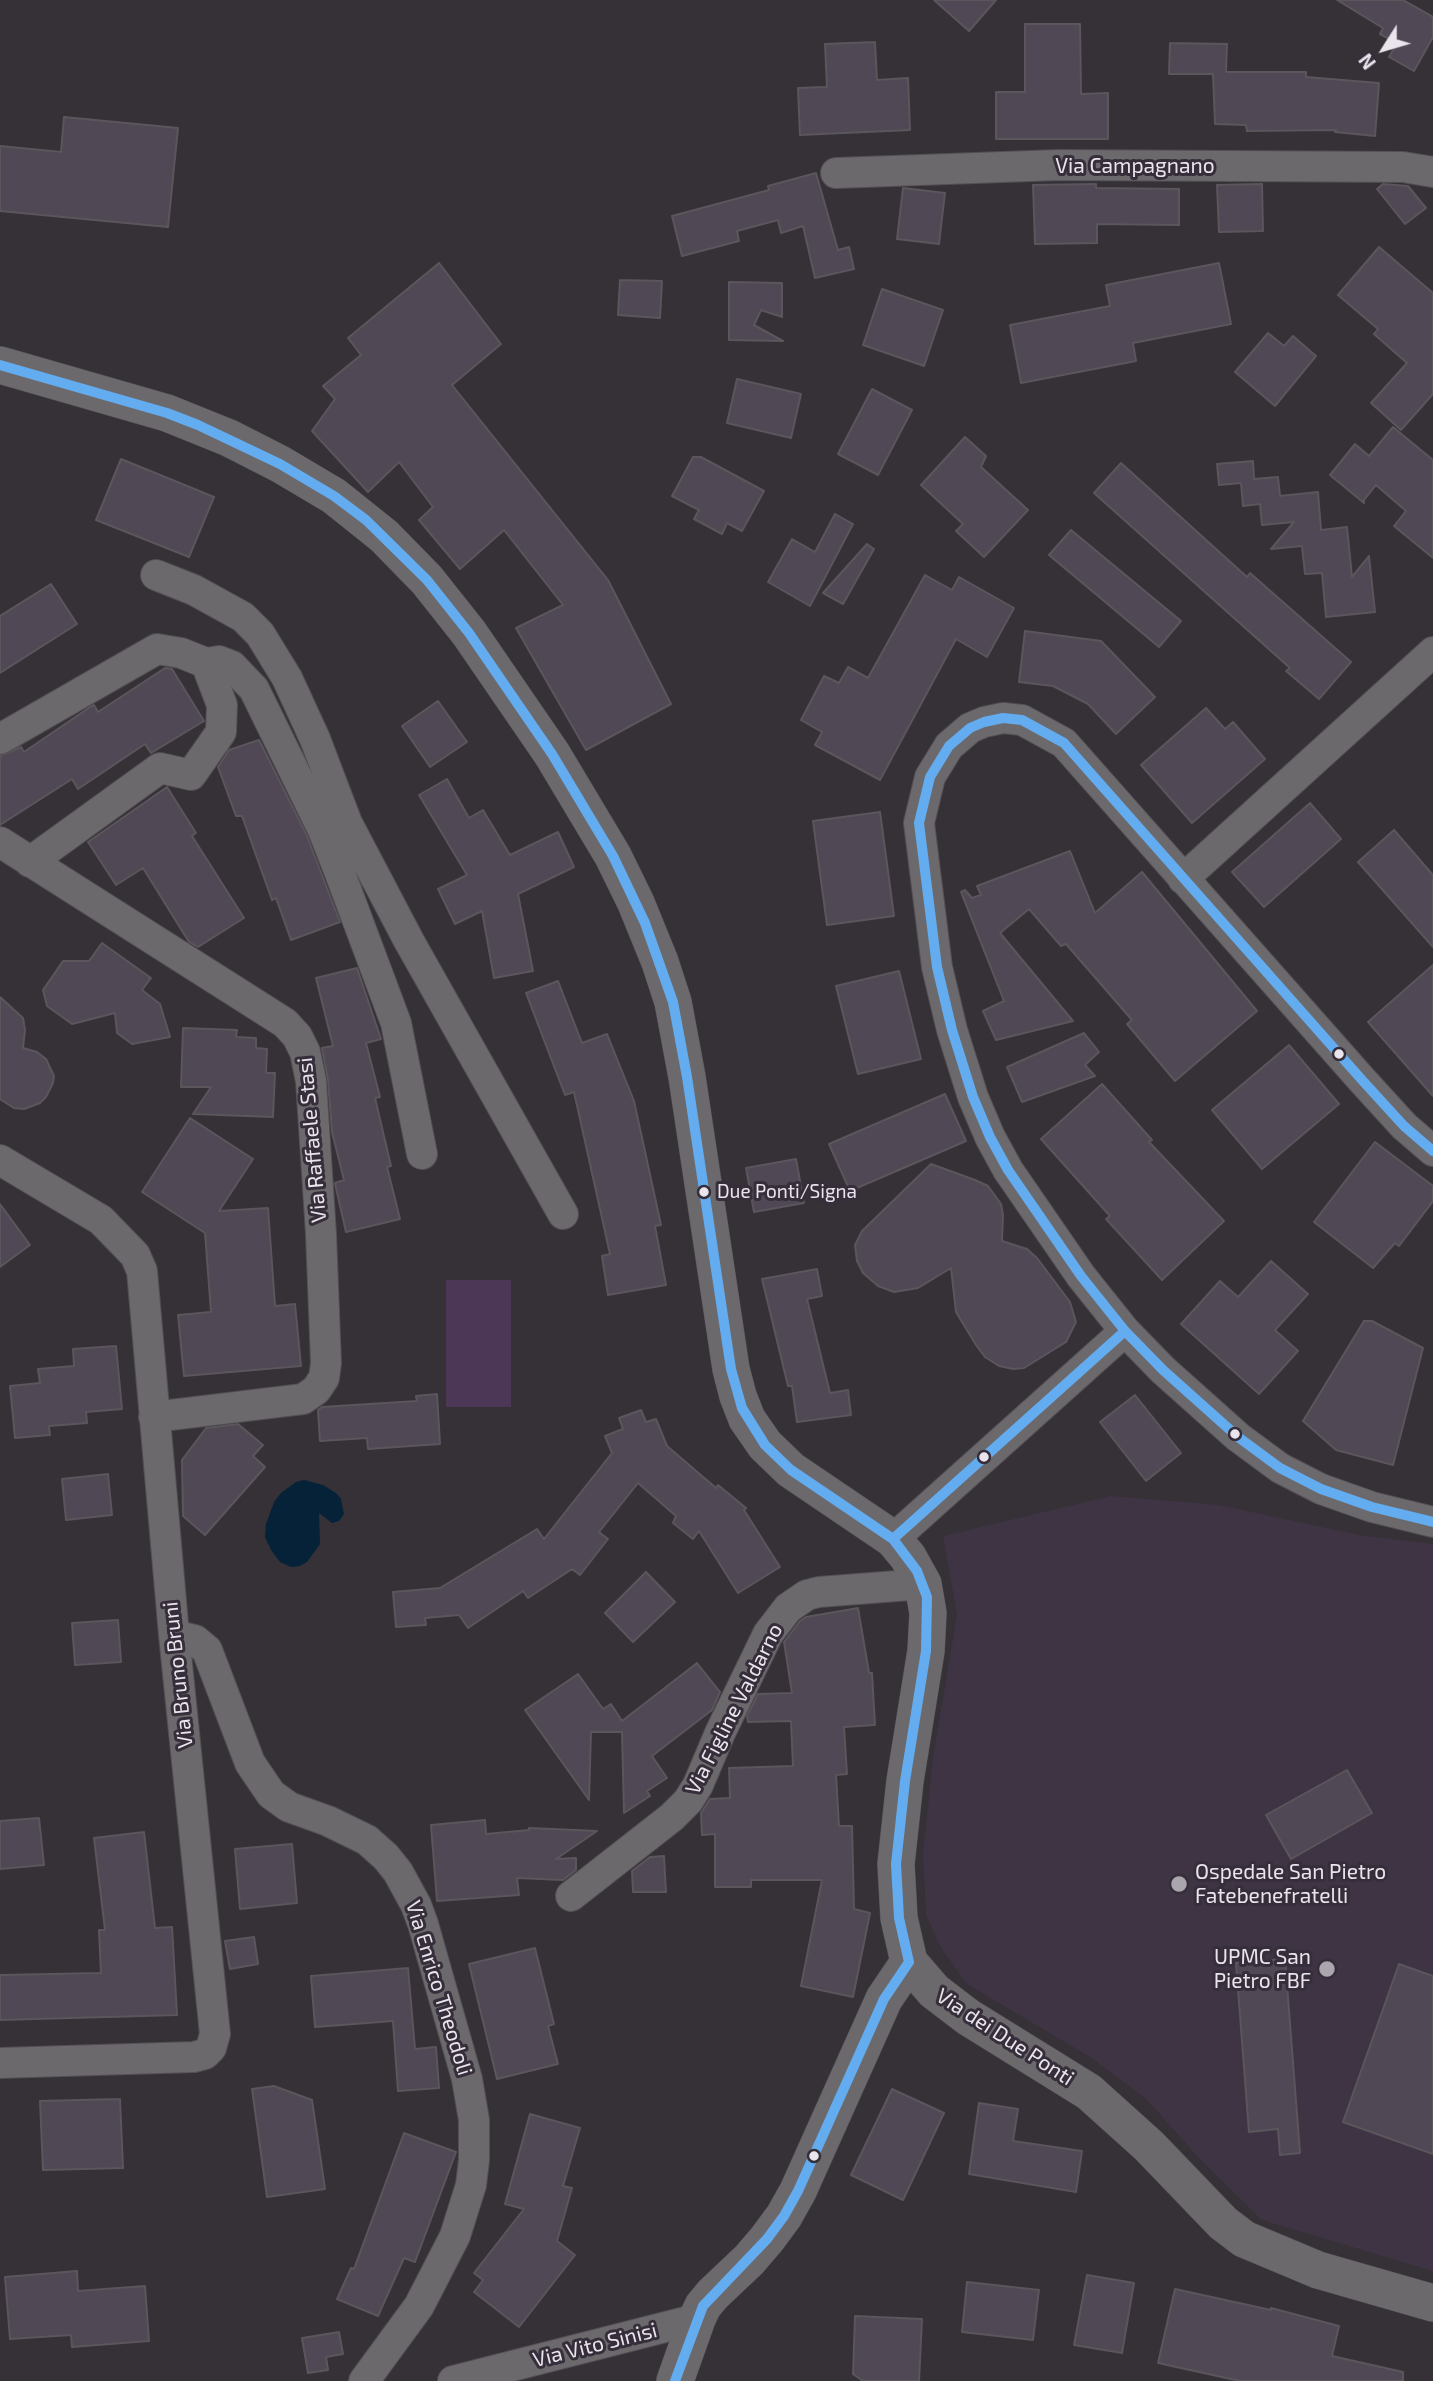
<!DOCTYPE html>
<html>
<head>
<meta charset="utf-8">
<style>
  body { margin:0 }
  #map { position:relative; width:1433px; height:2381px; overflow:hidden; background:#353137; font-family:"Exo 2",sans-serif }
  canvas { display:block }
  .north { position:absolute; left:1349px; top:14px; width:70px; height:70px; -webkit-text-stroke:5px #362e3a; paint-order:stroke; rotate:233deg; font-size:19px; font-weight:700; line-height:28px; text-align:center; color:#eae5ed }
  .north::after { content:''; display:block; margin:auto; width:24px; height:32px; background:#eae5ed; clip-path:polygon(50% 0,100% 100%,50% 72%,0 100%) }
</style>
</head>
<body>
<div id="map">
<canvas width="1433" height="2381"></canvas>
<div class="north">N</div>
</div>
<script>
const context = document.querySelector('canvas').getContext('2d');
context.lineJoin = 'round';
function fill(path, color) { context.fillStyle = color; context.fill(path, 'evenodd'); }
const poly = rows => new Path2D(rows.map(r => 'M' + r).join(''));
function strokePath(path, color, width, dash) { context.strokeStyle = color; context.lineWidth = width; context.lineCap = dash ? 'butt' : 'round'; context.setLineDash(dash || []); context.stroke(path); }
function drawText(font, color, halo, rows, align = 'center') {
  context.font = font + ' "Exo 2",sans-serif'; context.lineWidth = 6; context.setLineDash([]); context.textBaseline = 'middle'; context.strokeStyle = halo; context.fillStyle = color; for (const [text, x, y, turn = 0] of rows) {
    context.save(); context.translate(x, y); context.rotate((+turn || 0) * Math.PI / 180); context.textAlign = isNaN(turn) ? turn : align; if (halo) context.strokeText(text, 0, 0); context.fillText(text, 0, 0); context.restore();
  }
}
fill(poly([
  [1111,1496,1219,1505,1359,1535,1433,1544,1433,2271,1262,2220,1197,2156,1147,2100,1090,2057,967,1984,941,1948,926,1915,923,1854,933,1758,957,1615,943,1536]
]), '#3f3444');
fill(poly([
  [446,1280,511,1280,511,1407,446,1407]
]), '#4c3756');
fill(poly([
  [304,1480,323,1485,336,1493,341,1499,344,1514,339,1521,332,1523,319,1513,320,1544,307,1562,300,1566,291,1567,280,1562,271,1550,265,1537,266,1524,274,1502,281,1493,296,1482]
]), '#052238');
const building = poly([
  [934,0,996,0,969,31,934,0],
  [1337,0,1403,0,1433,17,1433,37,1414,71,1389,57,1397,43,1380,34,1383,28,1337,0],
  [1025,24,1080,24,1081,94,1108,93,1108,139,996,139,996,92,1025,92,1025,24],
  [875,42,877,80,908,78,910,130,800,135,798,88,827,87,825,44,875,42],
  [1170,43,1227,44,1226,72,1306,72,1306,77,1379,83,1375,136,1335,132,1336,130,1247,131,1246,125,1215,124,1213,74,1169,74,1170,43],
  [64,117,178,128,168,227,0,211,0,146,61,152,64,117],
  [816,173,838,250,849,247,854,269,815,278,803,226,781,233,778,220,737,231,739,241,682,256,672,216,769,190,768,186,816,173],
  [1096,184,1096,188,1179,189,1179,225,1097,224,1097,243,1035,244,1033,185,1096,184],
  [1262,184,1263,231,1219,232,1217,185,1262,184],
  [1383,184,1408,186,1426,208,1405,224,1377,189,1383,184],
  [903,188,945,193,939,244,897,239,903,188],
  [1379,247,1433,293,1433,394,1401,430,1371,403,1407,363,1374,334,1378,329,1338,295,1379,247],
  [439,263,501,344,452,385,608,580,671,704,586,750,516,628,563,605,504,530,460,569,419,520,433,507,399,462,368,492,312,431,335,399,323,386,361,355,348,338,439,263],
  [1219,263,1231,324,1133,343,1136,361,1021,383,1010,325,1110,306,1106,285,1219,263],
  [620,280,662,281,660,318,618,315,620,280],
  [729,282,782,283,782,317,761,310,754,325,783,341,729,340,729,282],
  [882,289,943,310,924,366,863,345,882,289],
  [1268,333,1284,346,1293,336,1316,356,1275,406,1235,372,1268,333],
  [737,379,801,394,791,438,727,423,737,379],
  [872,389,912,410,878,475,838,454,872,389],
  [1393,427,1433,460,1433,558,1394,526,1406,511,1376,485,1364,500,1364,503,1330,475,1355,444,1369,456,1393,427],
  [965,437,986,456,981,467,1028,510,984,557,956,531,963,524,921,485,965,437],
  [693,457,701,457,764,491,742,531,727,523,722,534,694,519,699,510,672,496,693,457],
  [121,459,214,497,189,557,96,520,121,459],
  [1253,461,1254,479,1278,477,1280,496,1318,492,1321,530,1347,527,1352,577,1369,556,1375,612,1326,617,1322,573,1305,574,1302,546,1271,549,1294,522,1262,525,1260,504,1243,506,1241,483,1219,485,1217,464,1253,461],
  [1121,463,1247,577,1250,573,1351,662,1319,699,1286,671,1290,668,1094,493,1121,463],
  [835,514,853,524,810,606,768,582,792,539,815,552,835,514],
  [1071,530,1181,621,1159,647,1049,555,1071,530],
  [867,544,874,549,843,604,823,593,867,544],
  [925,575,952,590,959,577,1014,608,987,657,956,639,880,780,815,745,822,732,801,720,824,676,839,683,848,667,868,678,925,575],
  [51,584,77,624,0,673,0,616,51,584],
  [1025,631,1101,641,1155,697,1116,734,1088,704,1053,686,1019,682,1025,631],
  [165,668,172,669,204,721,151,753,145,744,78,789,72,779,0,825,0,756,21,747,24,752,90,707,94,705,98,712,165,668],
  [438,701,467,742,430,767,402,726,438,701],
  [1206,708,1225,729,1233,722,1265,759,1192,823,1141,765,1206,708],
  [259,740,307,836,340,922,291,940,276,898,272,900,242,816,236,816,218,767,229,750,259,740],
  [447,779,469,818,483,810,510,855,558,832,574,867,518,894,533,971,494,978,482,911,455,924,438,889,467,875,419,795,447,779],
  [167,787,196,833,192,836,244,918,198,947,189,942,143,868,116,885,88,842,167,787],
  [1310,803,1341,839,1264,907,1232,872,1310,803],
  [880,812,894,916,827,925,813,821,880,812],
  [1394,830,1433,875,1433,947,1358,862,1394,830],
  [1070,851,1095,913,1142,872,1257,1011,1175,1081,1127,1024,1132,1020,1066,944,1061,946,1029,909,1000,933,1073,1021,996,1040,983,1011,1004,1001,961,892,965,890,972,898,981,895,977,886,1070,851],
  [102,943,151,978,142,990,160,1004,170,1037,132,1044,117,1033,115,1013,72,1024,47,1006,43,990,63,961,89,961,102,943],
  [1433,965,1433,1096,1368,1022,1433,965],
  [357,968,381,1039,366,1043,380,1097,375,1098,391,1166,387,1167,400,1219,346,1232,336,1188,335,1183,344,1180,332,1132,328,1080,322,1048,333,1046,316,978,357,968],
  [899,971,921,1059,858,1074,836,986,899,971],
  [558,981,582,1043,607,1034,634,1101,661,1225,655,1226,666,1285,608,1295,602,1256,610,1254,574,1092,565,1095,526,993,558,981],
  [0,997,23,1018,25,1030,23,1048,37,1052,46,1059,54,1076,53,1083,46,1097,40,1103,24,1109,14,1108,0,1099,0,997],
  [183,1028,237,1030,236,1037,256,1038,256,1048,267,1049,266,1073,275,1073,273,1117,193,1114,211,1087,181,1087,183,1028],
  [1084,1033,1099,1052,1085,1065,1095,1076,1022,1102,1007,1067,1084,1033],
  [1289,1045,1339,1104,1262,1169,1212,1110,1289,1045],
  [1102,1084,1152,1140,1149,1142,1224,1221,1162,1280,1106,1219,1110,1216,1041,1139,1102,1084],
  [945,1094,966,1141,850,1191,829,1144,945,1094],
  [190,1118,253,1159,219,1211,268,1208,275,1306,295,1304,301,1366,184,1376,178,1315,211,1312,205,1233,142,1192,190,1118],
  [1375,1142,1433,1186,1433,1201,1399,1246,1395,1243,1373,1268,1314,1222,1375,1142],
  [796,1159,804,1203,754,1212,746,1168,796,1159],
  [931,1164,975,1180,988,1186,1001,1204,1003,1215,1002,1241,1027,1249,1037,1258,1070,1302,1076,1322,1066,1342,1024,1368,1013,1369,999,1366,985,1357,976,1345,956,1312,951,1268,918,1288,894,1292,878,1286,863,1273,857,1261,855,1245,862,1231,931,1164],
  [0,1204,30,1245,0,1267,0,1204],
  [1271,1261,1308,1294,1275,1330,1298,1351,1259,1394,1181,1324,1220,1281,1238,1297,1271,1261],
  [817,1269,822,1296,807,1299,830,1393,848,1390,851,1415,797,1422,792,1386,788,1386,762,1279,817,1269],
  [1364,1321,1372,1321,1423,1348,1393,1465,1336,1450,1303,1421,1364,1321],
  [116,1346,122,1409,86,1412,87,1423,49,1426,50,1435,15,1438,10,1386,40,1383,38,1369,74,1366,73,1349,116,1346],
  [437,1394,440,1444,368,1449,367,1438,320,1441,318,1410,322,1407,417,1401,416,1396,437,1394],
  [1135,1395,1181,1453,1146,1481,1100,1422,1135,1395],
  [641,1410,646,1422,656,1419,667,1446,716,1488,718,1485,746,1508,744,1510,780,1567,738,1593,699,1531,693,1539,673,1523,676,1516,638,1483,599,1532,608,1539,580,1575,572,1569,528,1598,523,1591,468,1628,459,1615,425,1618,426,1625,396,1627,393,1592,440,1588,537,1529,544,1539,612,1453,605,1436,623,1429,619,1418,641,1410],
  [238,1424,263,1445,253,1456,265,1467,205,1535,183,1516,182,1460,206,1428,238,1424],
  [108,1474,112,1515,66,1520,62,1479,108,1474],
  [646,1572,675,1602,633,1642,605,1613,646,1572],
  [858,1608,869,1673,872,1673,875,1725,844,1727,847,1774,836,1775,839,1826,852,1826,854,1909,870,1913,853,1997,801,1986,822,1880,751,1880,751,1887,715,1887,715,1834,702,1835,701,1813,710,1799,730,1798,729,1768,793,1766,791,1721,748,1722,747,1716,758,1694,792,1693,784,1642,800,1621,806,1617,858,1608],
  [118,1620,121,1662,75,1665,72,1623,118,1620],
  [697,1663,720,1692,712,1710,652,1756,667,1778,647,1791,650,1796,624,1813,622,1732,591,1732,589,1800,525,1710,578,1674,603,1709,611,1704,622,1721,697,1663],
  [1347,1770,1372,1813,1291,1859,1266,1815,1347,1770],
  [39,1818,44,1865,0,1869,0,1821,39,1818],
  [485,1820,486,1834,529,1830,529,1828,597,1831,556,1859,576,1858,576,1870,563,1880,517,1878,519,1895,437,1901,431,1825,485,1820],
  [144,1832,155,1928,172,1927,177,2015,0,2020,0,1975,101,1973,99,1930,105,1930,94,1838,144,1832],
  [292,1844,297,1903,240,1909,235,1849,292,1844],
  [664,1856,666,1892,633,1892,632,1871,650,1857,664,1856],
  [254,1937,258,1964,230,1969,225,1941,254,1937],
  [535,1948,554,2024,548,2026,558,2064,497,2079,469,1964,535,1948],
  [1285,1959,1300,2153,1280,2155,1278,2129,1249,2132,1236,1963,1285,1959],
  [1399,1964,1433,1976,1433,2154,1343,2122,1399,1964],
  [408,1968,415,2049,436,2047,439,2088,398,2091,393,2021,315,2027,311,1976,408,1968],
  [274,2086,312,2100,325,2189,267,2197,252,2089,274,2086],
  [892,2089,944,2113,903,2200,851,2175,892,2089],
  [120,2099,123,2168,43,2170,40,2101,120,2099],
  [979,2103,1018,2109,1013,2141,1082,2151,1076,2192,969,2174,979,2103],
  [530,2114,580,2128,563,2186,572,2188,557,2241,575,2255,519,2327,474,2292,483,2280,474,2273,524,2209,505,2204,530,2114],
  [404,2133,456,2152,415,2262,404,2258,378,2316,337,2299,351,2268,354,2269,404,2133],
  [77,2271,78,2291,145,2286,149,2341,72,2347,71,2335,10,2339,5,2277,77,2271],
  [1087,2275,1134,2283,1122,2353,1074,2345,1087,2275],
  [967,2282,1039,2290,1033,2340,962,2332,967,2282],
  [1175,2289,1271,2310,1271,2308,1339,2326,1332,2356,1403,2372,1403,2381,1240,2381,1158,2363,1175,2289],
  [855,2316,922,2319,919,2381,863,2381,853,2374,855,2316],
  [339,2332,343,2354,326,2357,328,2370,308,2373,302,2338,339,2332]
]);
fill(building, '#504855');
strokePath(building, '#5a565b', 2);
const minor = poly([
  [836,173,1059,165,1403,167,1433,172],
  [156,575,194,590,243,617,260,634,287,678,315,739,347,823],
  [0,739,157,649,181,653,206,663,219,661,232,666,254,689,323,830,338,868,396,1023,422,1154],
  [323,830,347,823,409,941,563,1214],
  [0,842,285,1023,297,1036,305,1052,311,1081,321,1234,326,1363,324,1378,316,1390,303,1399,154,1417],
  [30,862,160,768,191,775,221,732,222,705,206,663],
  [1183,879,1433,652],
  [1433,1151,1404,1126,1362,1080,1064,743,1022,720,1003,718,984,722,970,728,949,746,930,777,919,823,937,967,952,1030,973,1097,990,1137,1008,1170,1081,1276,1125,1331,1163,1370,1238,1437,1280,1468,1321,1489,1372,1507,1433,1522],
  [0,1160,101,1220,135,1255,142,1271,174,1635,215,2034,211,2048,205,2054,194,2057,0,2063],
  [893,1539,1125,1331],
  [174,1635,195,1640,207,1650,250,1763,271,1794,289,1807,328,1821,367,1840,386,1857,398,1872,416,1905,423,1924,467,2079,474,2120,474,2160,471,2185,455,2236,419,2306,364,2381],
  [571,1896,672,1817,688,1801,698,1785,720,1733,768,1634,788,1608,807,1595,819,1592,923,1584],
  [453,2381,697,2319]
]);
const tertiary = poly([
  [0,365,167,413,229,438,280,464,334,496,384,536,427,580,469,633,552,754,613,856,636,903,660,962,673,1002,687,1077,731,1369,738,1396,747,1419,765,1445,791,1470,893,1539,908,1557,923,1584,928,1613,926,1651,905,1781,896,1864,899,1918,909,1962,934,1991,968,2017,1089,2092,1149,2146,1223,2223,1244,2239,1318,2270,1433,2303],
  [675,2381,697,2319,703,2306,713,2294,749,2260,767,2239,784,2216,798,2191,884,1999,909,1962]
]);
strokePath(minor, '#524e54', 32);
strokePath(tertiary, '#524e54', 38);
strokePath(minor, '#6c696d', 30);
strokePath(tertiary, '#6c696d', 37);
strokePath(poly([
  [0,365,167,413,198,425,280,464,334,496,366,520,427,580,469,633,552,754,613,856,645,923,673,1002,687,1077,731,1369,742,1408,765,1445,791,1470,893,1539,917,1571,927,1597,926,1651,905,1781,896,1864,899,1918,909,1962],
  [1433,1151,1404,1126,1362,1080,1064,743,1022,720,1003,718,984,722,970,728,949,746,930,777,919,823,937,967,952,1030,973,1097,990,1137,1008,1170,1081,1276,1125,1331,1163,1370,1238,1437,1280,1468,1321,1489,1372,1507,1433,1522],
  [893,1539,1125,1331],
  [675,2381,703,2306,767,2239,784,2216,798,2191,884,1999,909,1962]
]), '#63acef', 10);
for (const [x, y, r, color] of [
  [1339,1054,6,"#eae5ed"],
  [704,1192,6,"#eae5ed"],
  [1235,1434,6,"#eae5ed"],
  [984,1457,6,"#eae5ed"],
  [1179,1884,9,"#aba6ad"],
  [1327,1969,9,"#aba6ad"],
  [814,2156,6,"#eae5ed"]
]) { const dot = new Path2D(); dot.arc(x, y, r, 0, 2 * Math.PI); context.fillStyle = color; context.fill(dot); strokePath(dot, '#362e3a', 2.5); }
drawText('19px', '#eae5ed', '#362e3a', [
  ["Due Ponti/Signa",717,1192]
], 'left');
drawText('21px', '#eae5ed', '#362e3a', [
  ["Via Campagnano",1135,166],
  ["Via Raffaele Stasi",312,1140,-95],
  ["Via Bruno Bruni",178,1675,-96],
  ["Via Figline Valdarno",734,1709,-63],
  ["Via Enrico Theodoli",439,1988,73],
  ["Via dei Due Ponti",1005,2037,33],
  ["Via Vito Sinisi",595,2345,-14]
]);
drawText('21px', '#eae5ed', '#362e3a', [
  ["Ospedale San Pietro",1195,1872],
  ["Fatebenefratelli",1195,1896],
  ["UPMC San",1311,1957,"right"],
  ["Pietro FBF",1311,1981,"right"]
], 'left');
</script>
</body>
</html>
